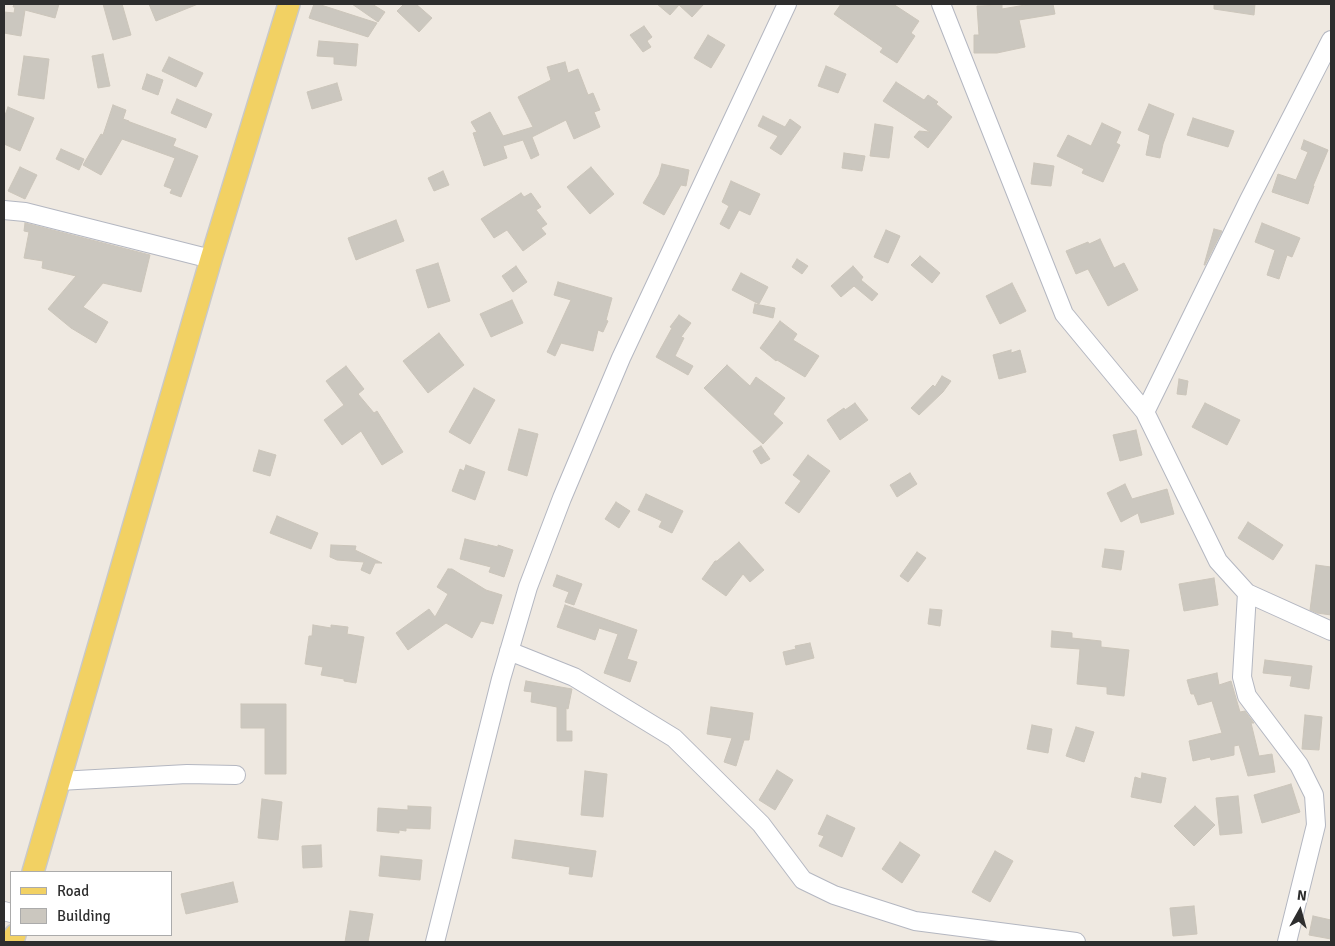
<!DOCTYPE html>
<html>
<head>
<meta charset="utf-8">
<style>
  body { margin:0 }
  #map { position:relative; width:1335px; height:946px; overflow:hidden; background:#efe9e1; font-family:Signika,sans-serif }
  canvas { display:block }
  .frame { position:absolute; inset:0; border:5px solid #2e2e2e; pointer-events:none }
  .legend { position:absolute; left:10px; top:871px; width:162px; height:65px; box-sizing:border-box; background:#fff; border:1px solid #ababab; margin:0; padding:6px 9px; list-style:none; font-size:15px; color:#2e2e2e }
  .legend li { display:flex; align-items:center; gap:10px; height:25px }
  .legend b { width:25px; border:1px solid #ababab }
  .north { position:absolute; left:1275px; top:886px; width:50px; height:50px; -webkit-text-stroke:4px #fff; paint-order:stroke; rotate:7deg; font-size:14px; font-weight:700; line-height:20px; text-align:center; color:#2e2e2e }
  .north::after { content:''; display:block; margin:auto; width:18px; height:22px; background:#2e2e2e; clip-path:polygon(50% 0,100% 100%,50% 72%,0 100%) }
</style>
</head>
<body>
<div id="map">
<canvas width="1335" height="946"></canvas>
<div class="frame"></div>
<ul class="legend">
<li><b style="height:6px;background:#f2d163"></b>Road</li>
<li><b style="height:14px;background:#cbc7bf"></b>Building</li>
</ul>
<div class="north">N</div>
</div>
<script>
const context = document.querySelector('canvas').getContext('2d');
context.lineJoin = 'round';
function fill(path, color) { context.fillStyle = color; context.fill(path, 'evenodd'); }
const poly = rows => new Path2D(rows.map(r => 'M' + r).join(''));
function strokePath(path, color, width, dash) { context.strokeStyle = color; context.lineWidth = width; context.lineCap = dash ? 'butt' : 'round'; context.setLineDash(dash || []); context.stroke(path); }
const building = poly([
  [14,4,59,4,55,18,25,10,21,36,4,33,4,12,14,13,15,7,13,7,14,4],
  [103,4,122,4,131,35,113,40,103,4],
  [149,4,198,4,156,21,149,4],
  [314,4,318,4,377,23,368,37,309,18,314,4],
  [352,4,372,4,385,12,378,22,352,4],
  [404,4,416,4,432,18,419,32,397,11,404,4],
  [657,4,704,4,692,17,679,5,670,15,657,4],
  [841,4,893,4,919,21,911,33,915,36,897,63,880,52,883,48,834,14,841,4],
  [1031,4,1053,4,1055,14,1019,20,1025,47,997,53,974,53,974,35,979,35,977,6,1002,5,1002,9,1031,4],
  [1214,4,1255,4,1254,15,1214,9,1214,4],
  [644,26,652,37,647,41,651,47,643,52,630,35,644,26],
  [708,35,725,45,711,68,694,58,708,35],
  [319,41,358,44,356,66,334,64,334,57,317,56,319,41],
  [103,54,110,86,98,88,92,56,103,54],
  [24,56,49,59,44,99,18,95,24,56],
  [169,57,203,73,196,87,162,71,169,57],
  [565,62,568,73,578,69,588,95,593,93,600,110,594,112,600,127,574,139,566,120,532,137,539,155,531,159,523,140,503,146,507,158,484,166,473,133,477,132,471,122,490,112,503,136,533,127,518,97,551,80,547,67,565,62],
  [826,66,846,74,838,93,818,86,826,66],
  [147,74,163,80,158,95,142,89,147,74],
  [896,82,924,100,928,95,938,102,936,104,952,117,928,148,914,137,919,131,930,132,883,101,896,82],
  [337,83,342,100,312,109,307,92,337,83],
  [177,99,212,114,206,128,171,113,177,99],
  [1149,104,1174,114,1163,144,1160,158,1146,155,1150,135,1138,130,1149,104],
  [113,105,126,110,123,119,129,121,130,124,130,122,176,139,173,146,198,156,181,197,170,193,172,189,164,186,175,158,122,139,101,175,83,165,101,134,103,135,113,105],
  [8,107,34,118,20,151,4,144,4,118,8,107],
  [763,116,785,127,790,119,801,127,781,155,770,148,778,136,758,126,763,116],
  [1193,118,1234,131,1228,147,1187,135,1193,118],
  [1102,123,1121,132,1116,143,1120,145,1103,182,1082,173,1084,169,1057,156,1068,135,1091,146,1102,123],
  [875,124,893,127,889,158,870,156,875,124],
  [1304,140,1328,150,1313,186,1314,186,1308,204,1272,192,1278,174,1296,180,1308,152,1301,149,1304,140],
  [61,149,84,159,79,170,56,159,61,149],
  [844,153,865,156,862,171,842,168,844,153],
  [1034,163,1054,166,1051,186,1031,184,1034,163],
  [662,164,689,170,686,186,681,185,664,215,643,203,659,175,662,164],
  [20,167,37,175,25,199,8,191,20,167],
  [591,167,614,194,590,214,567,187,591,167],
  [443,171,449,185,434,191,428,178,443,171],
  [731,181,760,194,750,215,739,210,729,229,720,224,729,206,722,202,731,181],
  [521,193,524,197,531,193,541,207,536,210,547,224,541,228,546,234,523,251,507,230,494,238,481,219,521,193],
  [396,220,404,241,356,260,348,238,396,220],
  [25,223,150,255,141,292,103,283,83,307,108,322,96,343,71,328,48,309,76,276,42,268,43,261,24,258,29,232,24,231,25,223],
  [1262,223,1300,238,1292,257,1287,255,1279,279,1267,275,1275,250,1255,242,1262,223],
  [1214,229,1222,231,1205,265,1204,265,1214,229],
  [886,230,900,236,888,263,874,257,886,230],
  [1100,239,1114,268,1124,263,1138,290,1108,306,1088,269,1076,274,1066,251,1088,242,1089,244,1100,239],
  [920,256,940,273,932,283,911,265,920,256],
  [797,259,808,266,802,274,792,267,797,259],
  [438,263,450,301,428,308,416,270,438,263],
  [516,266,527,282,513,292,502,276,516,266],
  [853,266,863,277,861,280,878,294,872,301,854,286,841,297,831,286,853,266],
  [741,273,768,287,759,304,732,290,741,273],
  [558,282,612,298,606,320,608,321,603,332,598,330,593,351,561,343,555,356,547,352,571,300,554,295,558,282],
  [1012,283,1026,311,1000,324,986,296,1012,283],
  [512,300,523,323,491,337,480,314,512,300],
  [755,304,775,308,773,318,753,313,755,304],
  [679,315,691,323,681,337,684,338,675,356,693,366,688,375,656,357,672,328,670,327,679,315],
  [780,321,797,334,793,340,819,356,805,377,777,360,776,361,760,348,780,321],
  [439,333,464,365,428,393,403,361,439,333],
  [1011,350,1011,353,1020,350,1026,372,999,379,993,355,1011,350],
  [727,365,750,386,756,377,785,398,773,414,783,423,763,444,704,388,727,365],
  [346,366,364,389,358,394,374,413,377,411,403,452,382,465,361,431,342,445,324,420,344,405,326,381,346,366],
  [942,376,951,381,943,392,919,415,911,408,933,385,935,387,942,376],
  [1179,379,1188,381,1186,395,1177,394,1179,379],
  [474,388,495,400,470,444,449,432,474,388],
  [855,403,868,420,840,440,827,420,844,408,845,410,855,403],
  [1205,403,1240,420,1227,445,1192,427,1205,403],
  [519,429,538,434,527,476,508,470,519,429],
  [1136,430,1142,455,1120,461,1113,435,1136,430],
  [761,446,770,459,761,464,753,451,761,446],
  [259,450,276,455,270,476,253,471,259,450],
  [808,455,830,471,799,513,785,503,801,481,793,475,808,455],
  [466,465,485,472,475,500,452,491,460,469,464,471,466,465],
  [910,473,917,484,897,497,890,485,910,473],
  [1125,484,1132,499,1167,489,1174,514,1141,523,1138,513,1121,522,1107,493,1125,484],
  [646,494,683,511,672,533,659,527,662,521,638,510,646,494],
  [616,502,630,511,619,528,605,519,616,502],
  [277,516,318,533,311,549,270,533,277,516],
  [1248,522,1283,545,1273,560,1238,538,1248,522],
  [465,539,498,547,498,545,513,550,504,577,489,572,491,567,460,559,465,539],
  [739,542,764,570,750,582,743,574,726,596,702,579,715,561,717,561,739,542],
  [331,545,356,546,355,550,382,563,375,563,370,574,361,570,364,562,337,560,330,557,331,545],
  [1105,549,1124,551,1121,570,1102,567,1105,549],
  [917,552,926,558,908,582,900,576,917,552],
  [1316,565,1331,567,1331,615,1317,613,1310,610,1316,565],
  [448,569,452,569,486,590,502,595,493,624,481,621,472,638,446,623,408,650,396,633,429,609,435,617,448,594,437,587,448,569],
  [557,575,582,584,574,605,565,602,569,592,553,586,557,575],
  [1214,578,1218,605,1184,611,1179,584,1214,578],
  [565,605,637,630,627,659,637,662,630,682,604,673,618,634,599,628,595,640,557,627,565,605],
  [930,609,942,610,940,626,928,624,930,609],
  [313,625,331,628,331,625,348,627,347,634,364,637,356,683,344,681,344,679,321,675,323,667,305,664,309,636,312,636,313,625],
  [1052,631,1072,633,1072,638,1101,641,1101,647,1129,650,1124,696,1107,694,1107,687,1077,684,1080,649,1051,647,1052,631],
  [810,643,814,658,786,665,783,652,796,649,795,646,810,643],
  [1265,660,1312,666,1309,689,1290,686,1292,676,1263,673,1265,660],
  [1217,673,1219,685,1231,681,1240,712,1245,711,1254,723,1251,723,1259,756,1272,754,1275,772,1248,776,1239,745,1234,746,1234,755,1211,760,1210,757,1193,761,1189,741,1222,733,1212,701,1198,705,1194,694,1191,694,1187,680,1217,673],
  [526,681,572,689,568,709,566,708,566,731,572,731,572,741,557,741,557,707,531,702,532,692,524,691,526,681],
  [241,704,286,704,286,774,265,774,265,728,241,728,241,704],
  [711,707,753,713,749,740,744,740,736,766,724,762,732,738,707,734,711,707],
  [1305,715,1322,717,1319,750,1302,749,1305,715],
  [1032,725,1052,729,1048,753,1027,749,1032,725],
  [1076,727,1094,732,1084,762,1066,756,1076,727],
  [777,770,793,780,775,810,759,800,777,770],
  [585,771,607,774,603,817,581,815,585,771],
  [1142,773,1166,778,1161,803,1131,797,1135,777,1141,779,1142,773],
  [1291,784,1300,812,1262,823,1254,795,1291,784],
  [1238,796,1242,833,1220,835,1216,798,1238,796],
  [262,799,282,802,278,840,258,838,262,799],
  [408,806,431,807,430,829,406,828,406,831,399,830,399,833,377,831,378,808,408,810,408,806],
  [1195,806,1215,825,1194,846,1174,826,1195,806],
  [827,815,855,828,842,857,819,846,824,836,818,834,827,815],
  [515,840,596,851,592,877,569,874,570,867,512,858,515,840],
  [900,842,920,855,902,883,882,869,900,842],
  [321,845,322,867,303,868,302,846,321,845],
  [995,851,1013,861,990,902,972,892,995,851],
  [381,856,422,860,420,880,379,876,381,856],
  [233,882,238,902,186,914,181,894,233,882],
  [1194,906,1197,934,1173,936,1170,908,1194,906],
  [350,911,373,914,368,942,345,942,350,911],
  [1313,916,1331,920,1331,939,1309,935,1313,916]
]);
fill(building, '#cbc7bf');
strokePath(building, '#cbc5ba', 1);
const minor = poly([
  [941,4,1064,314,1145,412,1218,561,1247,593,1331,631],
  [4,210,25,212,211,259],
  [1145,412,1249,200,1331,40],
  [1247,593,1242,677,1247,696,1299,765,1314,795,1316,825,1287,942],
  [509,651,574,677,674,738,761,824,803,880,834,895,915,921,1076,942],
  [59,781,187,774,236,775],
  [4,911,11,913],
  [435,942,501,679,528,587,562,498,621,358,787,4]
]);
const major = poly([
  [33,872,211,259,289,4],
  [12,942,15,935]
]);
strokePath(minor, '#b4b7c1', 20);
strokePath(major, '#c9c9c9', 24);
strokePath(minor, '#fff', 18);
strokePath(major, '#f2d163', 21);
</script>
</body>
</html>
